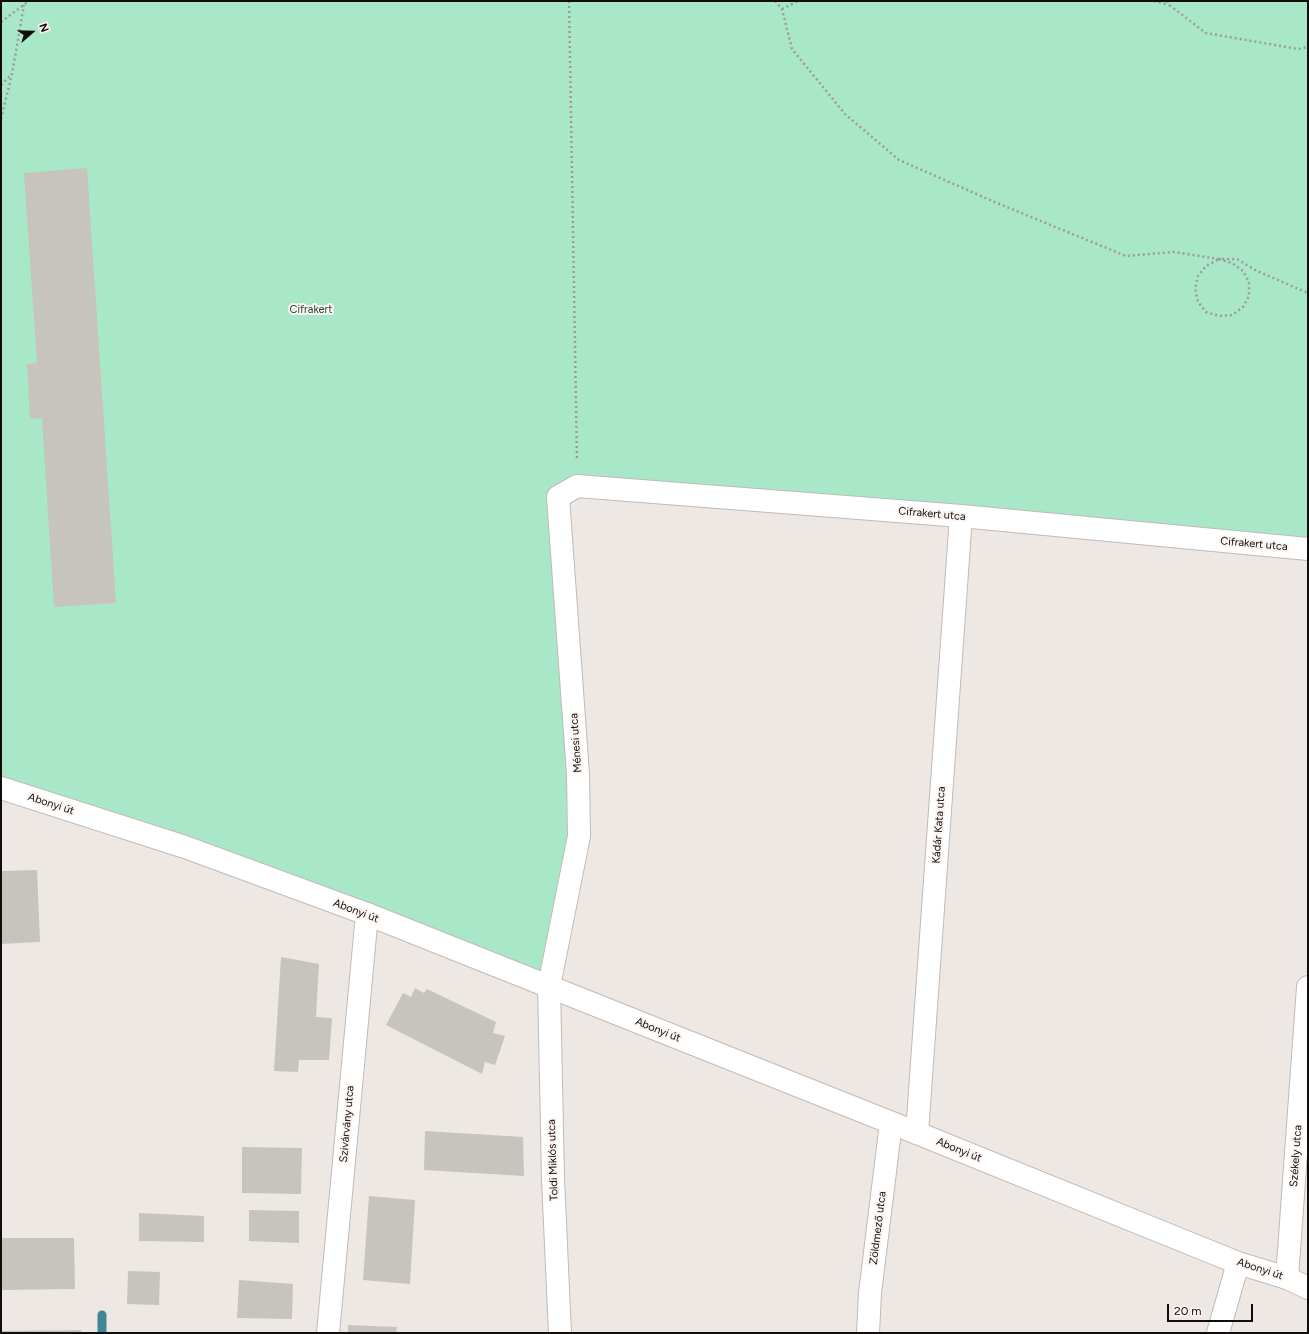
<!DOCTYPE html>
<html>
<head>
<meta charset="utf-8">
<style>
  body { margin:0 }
  #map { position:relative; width:1309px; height:1334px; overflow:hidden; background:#eee8e4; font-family:Figtree,sans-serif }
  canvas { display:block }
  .frame { position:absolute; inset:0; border:2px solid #100d0c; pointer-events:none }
  .north { position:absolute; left:12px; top:12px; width:40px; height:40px; -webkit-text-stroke:3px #fcf5f1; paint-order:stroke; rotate:70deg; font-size:11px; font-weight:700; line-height:16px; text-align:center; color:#100d0c }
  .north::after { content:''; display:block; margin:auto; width:14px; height:18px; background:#100d0c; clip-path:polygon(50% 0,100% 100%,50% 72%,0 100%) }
  .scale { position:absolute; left:1167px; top:1304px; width:86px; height:18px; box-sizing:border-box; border:2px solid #100d0c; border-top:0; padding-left:5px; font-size:12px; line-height:14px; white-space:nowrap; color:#100d0c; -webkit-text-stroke:3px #fcf5f1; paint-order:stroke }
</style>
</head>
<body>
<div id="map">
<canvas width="1309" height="1334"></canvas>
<div class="frame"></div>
<div class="north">N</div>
<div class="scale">20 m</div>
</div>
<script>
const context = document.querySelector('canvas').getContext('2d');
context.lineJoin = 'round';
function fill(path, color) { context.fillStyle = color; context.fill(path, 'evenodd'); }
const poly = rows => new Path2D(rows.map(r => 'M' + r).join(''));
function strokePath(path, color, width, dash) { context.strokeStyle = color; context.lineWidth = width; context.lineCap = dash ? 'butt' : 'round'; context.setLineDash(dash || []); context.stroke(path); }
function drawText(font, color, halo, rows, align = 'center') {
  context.font = font + ' Figtree,sans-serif'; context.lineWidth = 4; context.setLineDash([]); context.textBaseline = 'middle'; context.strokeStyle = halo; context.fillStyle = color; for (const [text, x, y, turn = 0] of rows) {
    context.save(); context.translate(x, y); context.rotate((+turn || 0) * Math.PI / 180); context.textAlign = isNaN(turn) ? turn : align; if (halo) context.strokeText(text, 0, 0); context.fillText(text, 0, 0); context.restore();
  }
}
fill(poly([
  [1,1,1308,1,1308,549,577,486,558,497,578,774,549,986,1,788]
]), '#a8e8c9');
strokePath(poly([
  [102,1315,102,1333]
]), '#3e8893', 9);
fill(poly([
  [87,168,116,603,54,607,42,418,30,419,27,364,37,363,24,173],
  [37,870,40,942,1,944,1,871],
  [281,957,319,964,316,1017,332,1018,329,1060,299,1060,298,1072,274,1071],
  [415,988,424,993,427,989,496,1022,493,1033,505,1036,495,1065,485,1062,482,1074,386,1025,403,993,411,997],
  [425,1131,523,1137,524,1176,424,1170],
  [242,1147,302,1148,301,1194,242,1193],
  [369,1196,415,1200,410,1284,363,1280],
  [249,1210,299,1211,299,1243,249,1241],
  [139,1213,204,1216,204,1242,139,1241],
  [1,1238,74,1238,75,1289,1,1290],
  [128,1271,160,1272,159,1305,127,1304],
  [239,1280,293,1284,292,1319,237,1318],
  [348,1325,397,1327,396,1333,348,1333],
  [81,1330,81,1333,1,1333,1,1331]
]), '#c7c3bd');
const minor = poly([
  [917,1133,961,516],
  [1287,1278,1308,987],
  [328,1333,367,914],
  [560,1333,553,1179,549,986,579,836,578,774,558,497,577,486,961,516,1308,549],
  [868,1333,870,1293,891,1123],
  [1218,1333,1238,1263]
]);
const tertiary = poly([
  [1,788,185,847,367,914,917,1133,1238,1263,1287,1278,1308,1288]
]);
strokePath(minor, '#c1bab6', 24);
strokePath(tertiary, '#c1bab6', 24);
strokePath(poly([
  [569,1,577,460],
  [775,1,782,9,792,49,845,114,899,160,997,203,1126,256,1174,252,1219,259,1237,259,1257,271,1308,293],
  [1154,1,1169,5],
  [1167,1,1169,5,1206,33,1298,49,1308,47],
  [782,9,798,1],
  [1,22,29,1],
  [1,85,12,74],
  [1,119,12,74,24,5],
  [1219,259,1232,263,1243,271,1249,282,1249,296,1243,307,1232,315,1219,316,1206,312,1198,302,1195,289,1198,276,1206,266,1219,259]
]), '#9f9a97', 2.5, [2, 3]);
strokePath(minor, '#fff', 22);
strokePath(tertiary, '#fff', 22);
drawText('11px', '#1e4333', '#fcf5f1', [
  ["Cifrakert",311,310]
]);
drawText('11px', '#100d0c', '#fcf5f1', [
  ["Cifrakert utca",932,514,5],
  ["Cifrakert utca",1254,544,5],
  ["Ménesi utca",576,743,-94],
  ["Abonyi út",51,804,18],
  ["Kádár Kata utca",939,825,-86],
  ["Abonyi út",356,911,21],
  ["Abonyi út",658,1030,22],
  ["Szivárvány utca",347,1124,-85],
  ["Abonyi út",959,1150,22],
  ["Székely utca",1296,1156,-86],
  ["Toldi Miklós utca",553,1160,-92],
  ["Zöldmező utca",878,1228,-83],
  ["Abonyi út",1260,1269,18]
]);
</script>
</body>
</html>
